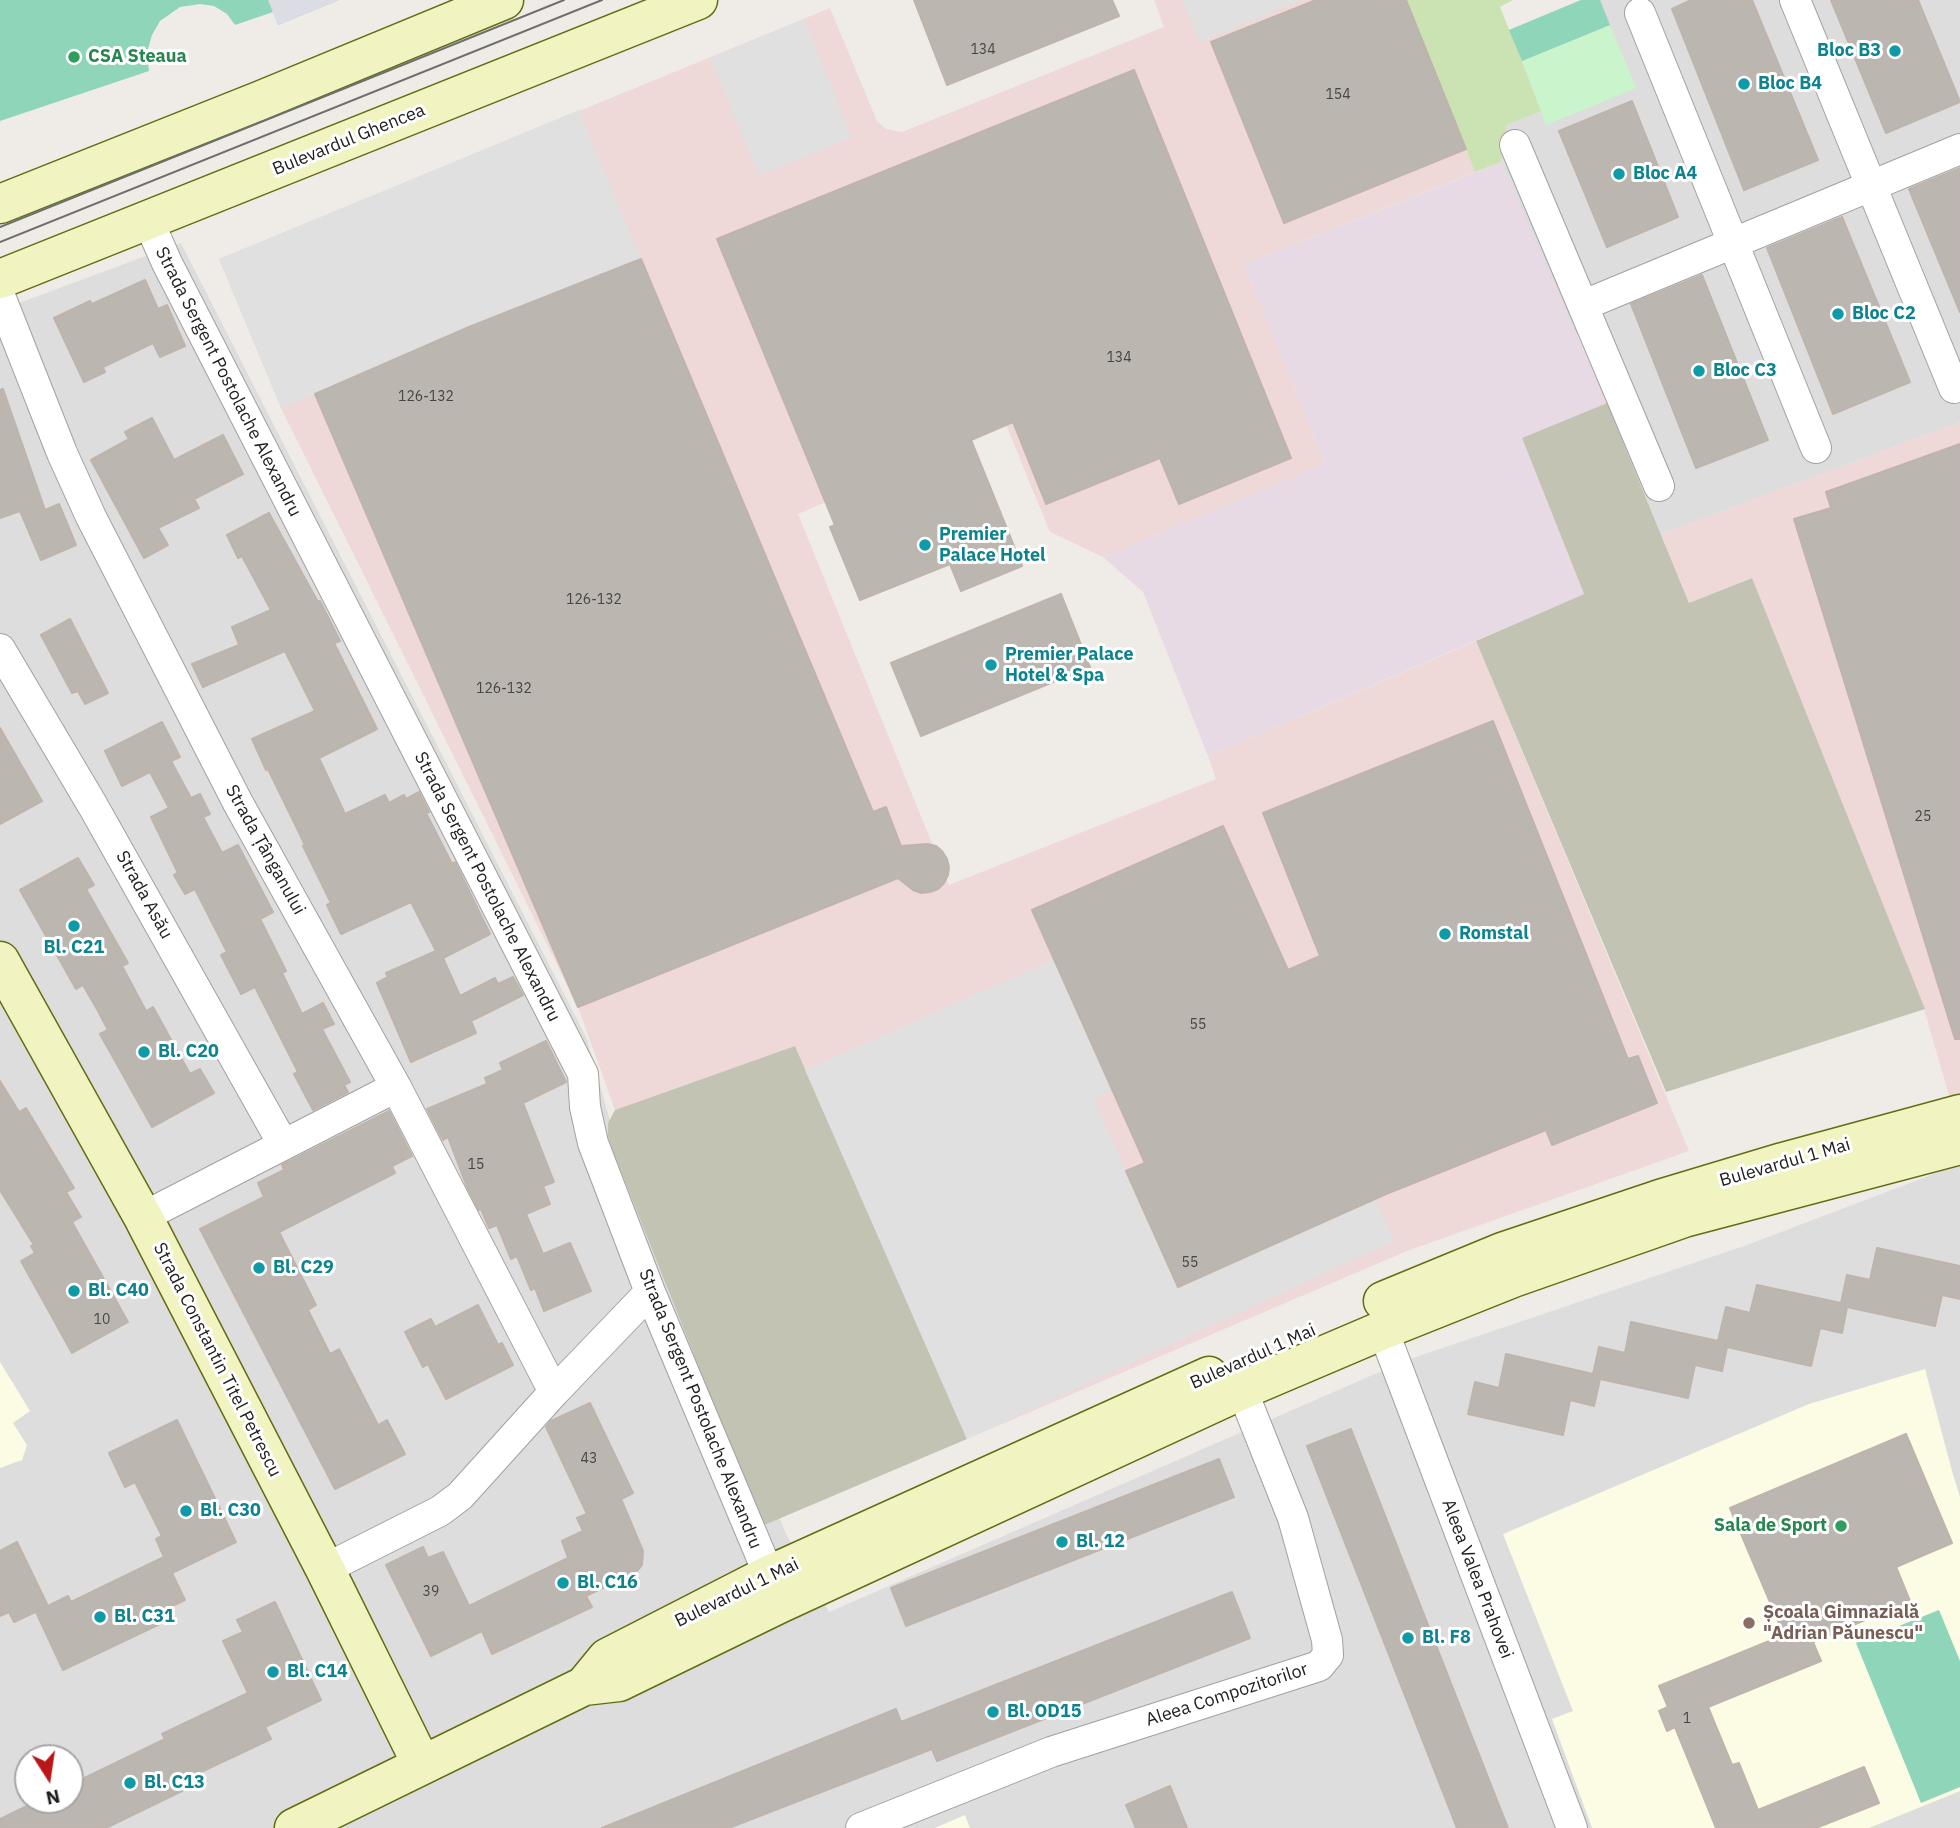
<!DOCTYPE html>
<html>
<head>
<meta charset="utf-8">
<style>
  body { margin:0 }
  #map { position:relative; width:1960px; height:1828px; overflow:hidden; background:#efece7; font-family:"IBM Plex Sans",sans-serif }
  canvas { display:block }
  .north { position:absolute; left:14px; top:1744px; width:70px; height:70px; box-sizing:border-box; background:#fff; border:2px solid #a6a6a6; border-radius:50%; rotate:168deg; font-size:19px; font-weight:700; line-height:28px; text-align:center; color:#202020 }
  .north::after { content:''; display:block; margin:auto; width:24px; height:32px; background:#b91618; clip-path:polygon(50% 0,100% 100%,50% 72%,0 100%) }
</style>
</head>
<body>
<div id="map">
<canvas width="1960" height="1828"></canvas>
<div class="north">N</div>
</div>
<script>
const context = document.querySelector('canvas').getContext('2d');
context.lineJoin = 'round';
function fill(path, color) { context.fillStyle = color; context.fill(path, 'evenodd'); }
const poly = rows => new Path2D(rows.map(r => 'M' + r).join(''));
function strokePath(path, color, width, dash) { context.strokeStyle = color; context.lineWidth = width; context.lineCap = dash ? 'butt' : 'round'; context.setLineDash(dash || []); context.stroke(path); }
function drawText(font, color, halo, rows, align = 'center') {
  context.font = font + ' "IBM Plex Sans",sans-serif'; context.lineWidth = 6; context.setLineDash([]); context.textBaseline = 'middle'; context.strokeStyle = halo; context.fillStyle = color; for (const [text, x, y, turn = 0] of rows) {
    context.save(); context.translate(x, y); context.rotate((+turn || 0) * Math.PI / 180); context.textAlign = isNaN(turn) ? turn : align; if (halo) context.strokeText(text, 0, 0); context.fillText(text, 0, 0); context.restore();
  }
}
fill(poly([
  [1581,0,1960,0,1960,422,1661,534,1579,335,1574,337,1501,162,1507,125,1542,111,1509,30],
  [181,243,587,1039,614,1135,787,1536,829,1612,1407,1360,1747,1245,1960,1164,1960,1828,0,1828,0,310],
  [28,1758,70,1758,70,1800,28,1800]
]), '#dedddd');
fill(poly([
  [1154,0,1406,0,1475,172,1244,264,1325,464,1103,557,1050,532,1006,425,798,514,949,885,1216,779,1208,756,1476,641,1689,1151,1407,1251,967,1439,795,1046,615,1110,578,1007,281,408,219,259,830,8,877,121,886,129,902,132,1164,27],
  [1960,422,1960,1134,1924,1009,1751,578,1689,603,1661,534]
]), '#eed9d8');
fill(poly([
  [1501,162,1607,403,1522,438,1584,594,1208,756,1143,592,1103,557,1325,464,1244,264]
]), '#e7dae5');
fill(poly([
  [0,1362,30,1411,13,1423,27,1445,22,1460,0,1468],
  [1925,1369,1952,1471,1960,1497,1960,1791,1869,1828,1592,1828,1552,1719,1573,1711,1503,1534,1809,1404],
  [965,1815,970,1828,935,1828]
]), '#fcfbe4');
fill(poly([
  [1607,403,1689,603,1752,578,1925,1009,1666,1092,1476,641,1584,594,1522,438],
  [795,1046,967,1439,762,1526,613,1151,608,1136,608,1123,615,1110]
]), '#c3c3b3');
fill(poly([
  [1406,0,1513,0,1500,7,1542,111,1507,125,1501,162,1475,172]
]), '#cbe3b3');
fill(poly([
  [1610,25,1636,88,1546,125,1522,61]
]), '#caf4cc');
fill(poly([
  [0,0,339,0,278,25,273,12,235,25,227,14,214,6,200,4,180,7,160,21,152,35,147,52,149,71,0,121],
  [1581,0,1600,0,1610,25,1522,61,1509,30],
  [1939,1610,1960,1661,1960,1787,1921,1803,1856,1643]
]), '#8ed5b9');
fill(poly([
  [1182,0,1301,0,1200,42],
  [804,19,852,137,759,176,710,58],
  [579,110,641,259,281,408,219,259],
  [1054,959,1112,1090,1094,1099,1178,1287,1376,1199,1394,1241,967,1439,805,1070]
]), '#e0e0e0');
fill(poly([
  [268,0,339,0,278,25]
]), '#dcdce5');
const building = poly([
  [914,0,1112,0,1119,16,947,85,914,0],
  [1316,0,1406,0,1466,149,1284,223,1211,42,1316,0],
  [1691,0,1752,0,1818,160,1744,190,1672,9,1691,0],
  [1831,0,1918,0,1960,102,1886,133,1831,0],
  [1134,70,1291,458,1179,504,1160,458,1046,504,1013,422,971,440,1022,566,961,591,950,564,860,600,830,527,835,525,717,239,1134,70],
  [1632,101,1678,217,1607,247,1559,131,1632,101],
  [1960,168,1960,312,1909,189,1960,168],
  [1842,217,1910,382,1833,414,1767,248,1842,217],
  [641,259,873,812,886,807,901,846,927,844,936,846,942,851,947,859,949,867,948,875,944,883,938,889,930,892,921,893,913,890,898,878,578,1007,315,394,469,327,641,259],
  [1702,275,1768,440,1696,468,1631,304,1702,275],
  [145,280,158,309,167,305,185,346,160,357,153,343,103,367,105,372,84,382,54,318,90,301,92,304,145,280],
  [3,389,45,510,59,504,76,545,41,560,20,511,0,518,0,390,3,389],
  [152,418,174,460,223,435,243,474,194,499,199,508,158,528,168,545,144,558,91,460,129,439,125,432,152,418],
  [1960,444,1960,1039,1955,1039,1794,519,1831,508,1826,492,1960,444],
  [269,513,318,602,320,601,340,641,334,643,377,729,319,758,345,814,385,795,389,803,404,795,406,799,419,792,429,812,426,813,452,864,455,862,490,934,443,958,460,996,495,978,498,984,513,977,523,995,471,1021,476,1033,411,1062,377,983,388,977,386,973,436,951,411,902,341,934,327,905,331,903,303,846,305,845,268,769,266,770,252,739,315,711,285,651,203,687,192,664,239,645,232,627,271,610,242,556,238,558,227,535,269,513],
  [1061,594,1090,667,921,736,891,663,1061,594],
  [70,619,108,693,85,704,78,691,72,693,41,635,70,619],
  [1493,721,1628,1059,1638,1056,1657,1103,1552,1145,1546,1130,1386,1194,1178,1287,1126,1171,1145,1163,1032,910,1223,826,1288,970,1320,956,1263,813,1493,721],
  [162,722,180,757,171,761,191,798,200,794,210,814,203,817,222,853,238,845,273,912,260,919,286,971,282,973,302,1014,323,1003,334,1024,322,1029,350,1082,344,1085,348,1092,313,1110,294,1074,298,1072,255,987,241,994,221,955,227,952,195,889,185,894,174,875,178,873,151,817,169,808,150,772,122,786,105,751,162,722],
  [0,728,42,801,0,824,0,728],
  [78,858,94,885,86,889,128,963,122,966,146,1011,153,1007,190,1074,200,1069,214,1093,152,1127,100,1034,108,1030,98,1011,83,985,76,989,20,890,78,858],
  [546,1041,566,1082,523,1103,554,1182,543,1186,550,1204,526,1214,543,1254,570,1243,591,1291,544,1311,535,1288,531,1290,517,1256,511,1259,497,1225,489,1228,481,1209,479,1210,467,1187,448,1137,443,1140,427,1109,487,1084,485,1078,503,1070,500,1063,546,1041],
  [0,1081,19,1112,26,1108,74,1188,66,1192,81,1217,72,1222,128,1322,72,1353,21,1261,35,1253,31,1246,34,1245,0,1190,0,1081],
  [389,1111,412,1156,392,1166,395,1173,279,1232,316,1305,308,1310,330,1354,339,1349,378,1425,387,1420,405,1454,335,1489,200,1229,264,1197,258,1183,284,1170,282,1165,389,1111],
  [1877,1248,1960,1266,1960,1299,1942,1295,1935,1326,1847,1307,1842,1333,1820,1328,1811,1366,1727,1347,1722,1371,1695,1365,1688,1398,1600,1379,1594,1406,1570,1400,1563,1435,1468,1414,1475,1382,1499,1388,1506,1354,1593,1374,1599,1347,1625,1353,1631,1322,1718,1341,1726,1307,1750,1313,1757,1285,1841,1303,1847,1275,1870,1280,1877,1248],
  [478,1305,498,1345,502,1343,513,1365,446,1399,428,1364,423,1367,405,1332,431,1319,435,1327,478,1305],
  [590,1403,633,1493,621,1499,643,1551,642,1565,637,1571,586,1596,592,1607,492,1654,482,1631,431,1656,386,1565,423,1547,428,1558,443,1552,469,1606,568,1558,562,1541,583,1531,577,1518,587,1514,546,1427,551,1421,590,1403],
  [177,1420,236,1542,172,1573,185,1600,159,1612,164,1622,63,1670,36,1612,68,1596,71,1602,164,1557,167,1564,156,1539,162,1536,135,1482,125,1487,109,1453,177,1420],
  [1351,1429,1454,1691,1508,1828,1457,1828,1307,1446,1351,1429],
  [1906,1434,1952,1543,1896,1567,1910,1601,1813,1642,1821,1661,1708,1707,1732,1765,1739,1763,1758,1810,1864,1767,1879,1803,1816,1828,1716,1828,1675,1727,1667,1731,1659,1711,1668,1707,1659,1686,1784,1635,1730,1508,1906,1434],
  [1219,1459,1234,1497,906,1626,891,1588,1219,1459],
  [17,1542,48,1606,14,1622,9,1612,0,1616,0,1551,17,1542],
  [1232,1592,1250,1638,937,1761,932,1749,729,1828,602,1828,896,1709,901,1722,1232,1592],
  [275,1602,321,1700,265,1727,271,1739,184,1780,188,1788,106,1828,0,1828,0,1819,39,1800,70,1800,70,1785,165,1739,162,1734,248,1693,223,1641,243,1632,237,1620,275,1602],
  [1170,1786,1187,1828,1136,1828,1126,1805,1170,1786]
]);
fill(building, '#bcb6b0');
strokePath(building, '#bfb4ab', 2);
const street = poly([
  [1795,0,1954,388],
  [1640,13,1816,448],
  [1515,145,1659,486],
  [148,220,167,263,583,1074,585,1107,593,1143,650,1292,769,1575],
  [0,296,62,453,91,517,238,803,396,1087,554,1392],
  [1584,305,1960,149],
  [0,649,93,806,283,1144],
  [143,1217,396,1087],
  [1383,1330,1572,1828],
  [325,1569,440,1511,460,1496,554,1392,650,1292],
  [861,1828,1051,1752,1319,1666,1328,1655,1327,1640,1293,1518,1242,1390]
]);
const secondary = poly([
  [0,204,259,101,504,0],
  [0,279,698,0],
  [0,961,143,1217,325,1569,422,1765],
  [1383,1301,1502,1252,1660,1199,1783,1162,1960,1114],
  [584,1686,607,1658,769,1575,1209,1376],
  [294,1828,584,1686,619,1682,779,1604,1242,1390,1383,1330,1513,1278,1684,1218,1960,1145]
]);
strokePath(street, '#a1a1a1', 32);
strokePath(secondary, '#636c11', 41);
strokePath(street, '#fff', 30);
strokePath(secondary, '#f1f3c1', 38);
strokePath(poly([
  [0,227,564,0],
  [0,242,602,0]
]), '#6e6e6e', 2);
for (const [x, y, r, color] of [
  [1895,51,7,"#0f9aa8"],
  [74,57,7,"#2e9e5b"],
  [1744,84,7,"#0f9aa8"],
  [1619,174,7,"#0f9aa8"],
  [1838,314,7,"#0f9aa8"],
  [1699,371,7,"#0f9aa8"],
  [925,545,7,"#0f9aa8"],
  [991,665,7,"#0f9aa8"],
  [74,926,7,"#0f9aa8"],
  [1445,934,7,"#0f9aa8"],
  [144,1052,7,"#0f9aa8"],
  [259,1268,7,"#0f9aa8"],
  [74,1291,7,"#0f9aa8"],
  [186,1511,7,"#0f9aa8"],
  [1841,1526,7,"#2e9e5b"],
  [1062,1542,7,"#0f9aa8"],
  [563,1583,7,"#0f9aa8"],
  [100,1617,7,"#0f9aa8"],
  [1749,1623,7,"#8d6e63"],
  [1408,1638,7,"#0f9aa8"],
  [273,1672,7,"#0f9aa8"],
  [993,1712,7,"#0f9aa8"],
  [130,1783,7,"#0f9aa8"]
]) { const dot = new Path2D(); dot.arc(x, y, r, 0, 2 * Math.PI); context.fillStyle = color; context.fill(dot); strokePath(dot, '#fff', 2.5); }
drawText('14px', '#474644', null, [
  ["134",983,50],
  ["154",1338,95],
  ["134",1119,358],
  ["126-132",426,397],
  ["126-132",594,600],
  ["126-132",504,689],
  ["25",1923,817],
  ["55",1198,1025],
  ["15",476,1165],
  ["55",1190,1263],
  ["10",102,1320],
  ["43",589,1459],
  ["39",431,1592],
  ["1",1687,1719]
]);
drawText('bold 18px', '#0d838f', '#fff', [
  ["Bloc B3",1881,51,"right"],
  ["Bloc B4",1758,84],
  ["Bloc A4",1633,174],
  ["Bloc C2",1852,314],
  ["Bloc C3",1713,371],
  ["Premier",939,535],
  ["Palace Hotel",939,556],
  ["Premier Palace",1005,655],
  ["Hotel & Spa",1005,676],
  ["Romstal",1459,934],
  ["Bl. C21",74,948,"center"],
  ["Bl. C20",158,1052],
  ["Bl. C29",273,1268],
  ["Bl. C40",88,1291],
  ["Bl. C30",200,1511],
  ["Bl. 12",1076,1542],
  ["Bl. C16",577,1583],
  ["Bl. C31",114,1617],
  ["Bl. F8",1422,1638],
  ["Bl. C14",287,1672],
  ["Bl. OD15",1007,1712],
  ["Bl. C13",144,1783]
], 'left');
drawText('bold 18px', '#27864d', '#fff', [
  ["CSA Steaua",88,57],
  ["Sala de Sport",1827,1526,"right"]
], 'left');
drawText('18px', '#202020', '#fff', [
  ["Bulevardul Ghencea",349,140,-22],
  ["Strada Sergent Postolache Alexandru",228,382,63],
  ["Strada Țânganului",265,850,61],
  ["Strada Sergent Postolache Alexandru",487,887,63],
  ["Strada Asău",144,895,61],
  ["Bulevardul 1 Mai",1785,1163,-16],
  ["Bulevardul 1 Mai",1253,1357,-24],
  ["Strada Constantin Titel Petrescu",217,1360,63],
  ["Strada Sergent Postolache Alexandru",700,1409,68],
  ["Aleea Valea Prahovei",1477,1579,69],
  ["Bulevardul 1 Mai",737,1593,-26],
  ["Aleea Compozitorilor",1227,1695,-18]
]);
drawText('bold 18px', '#785e54', '#fff', [
  ["Școala Gimnazială",1763,1613],
  ["\"Adrian Păunescu\"",1763,1634]
], 'left');
</script>
</body>
</html>
